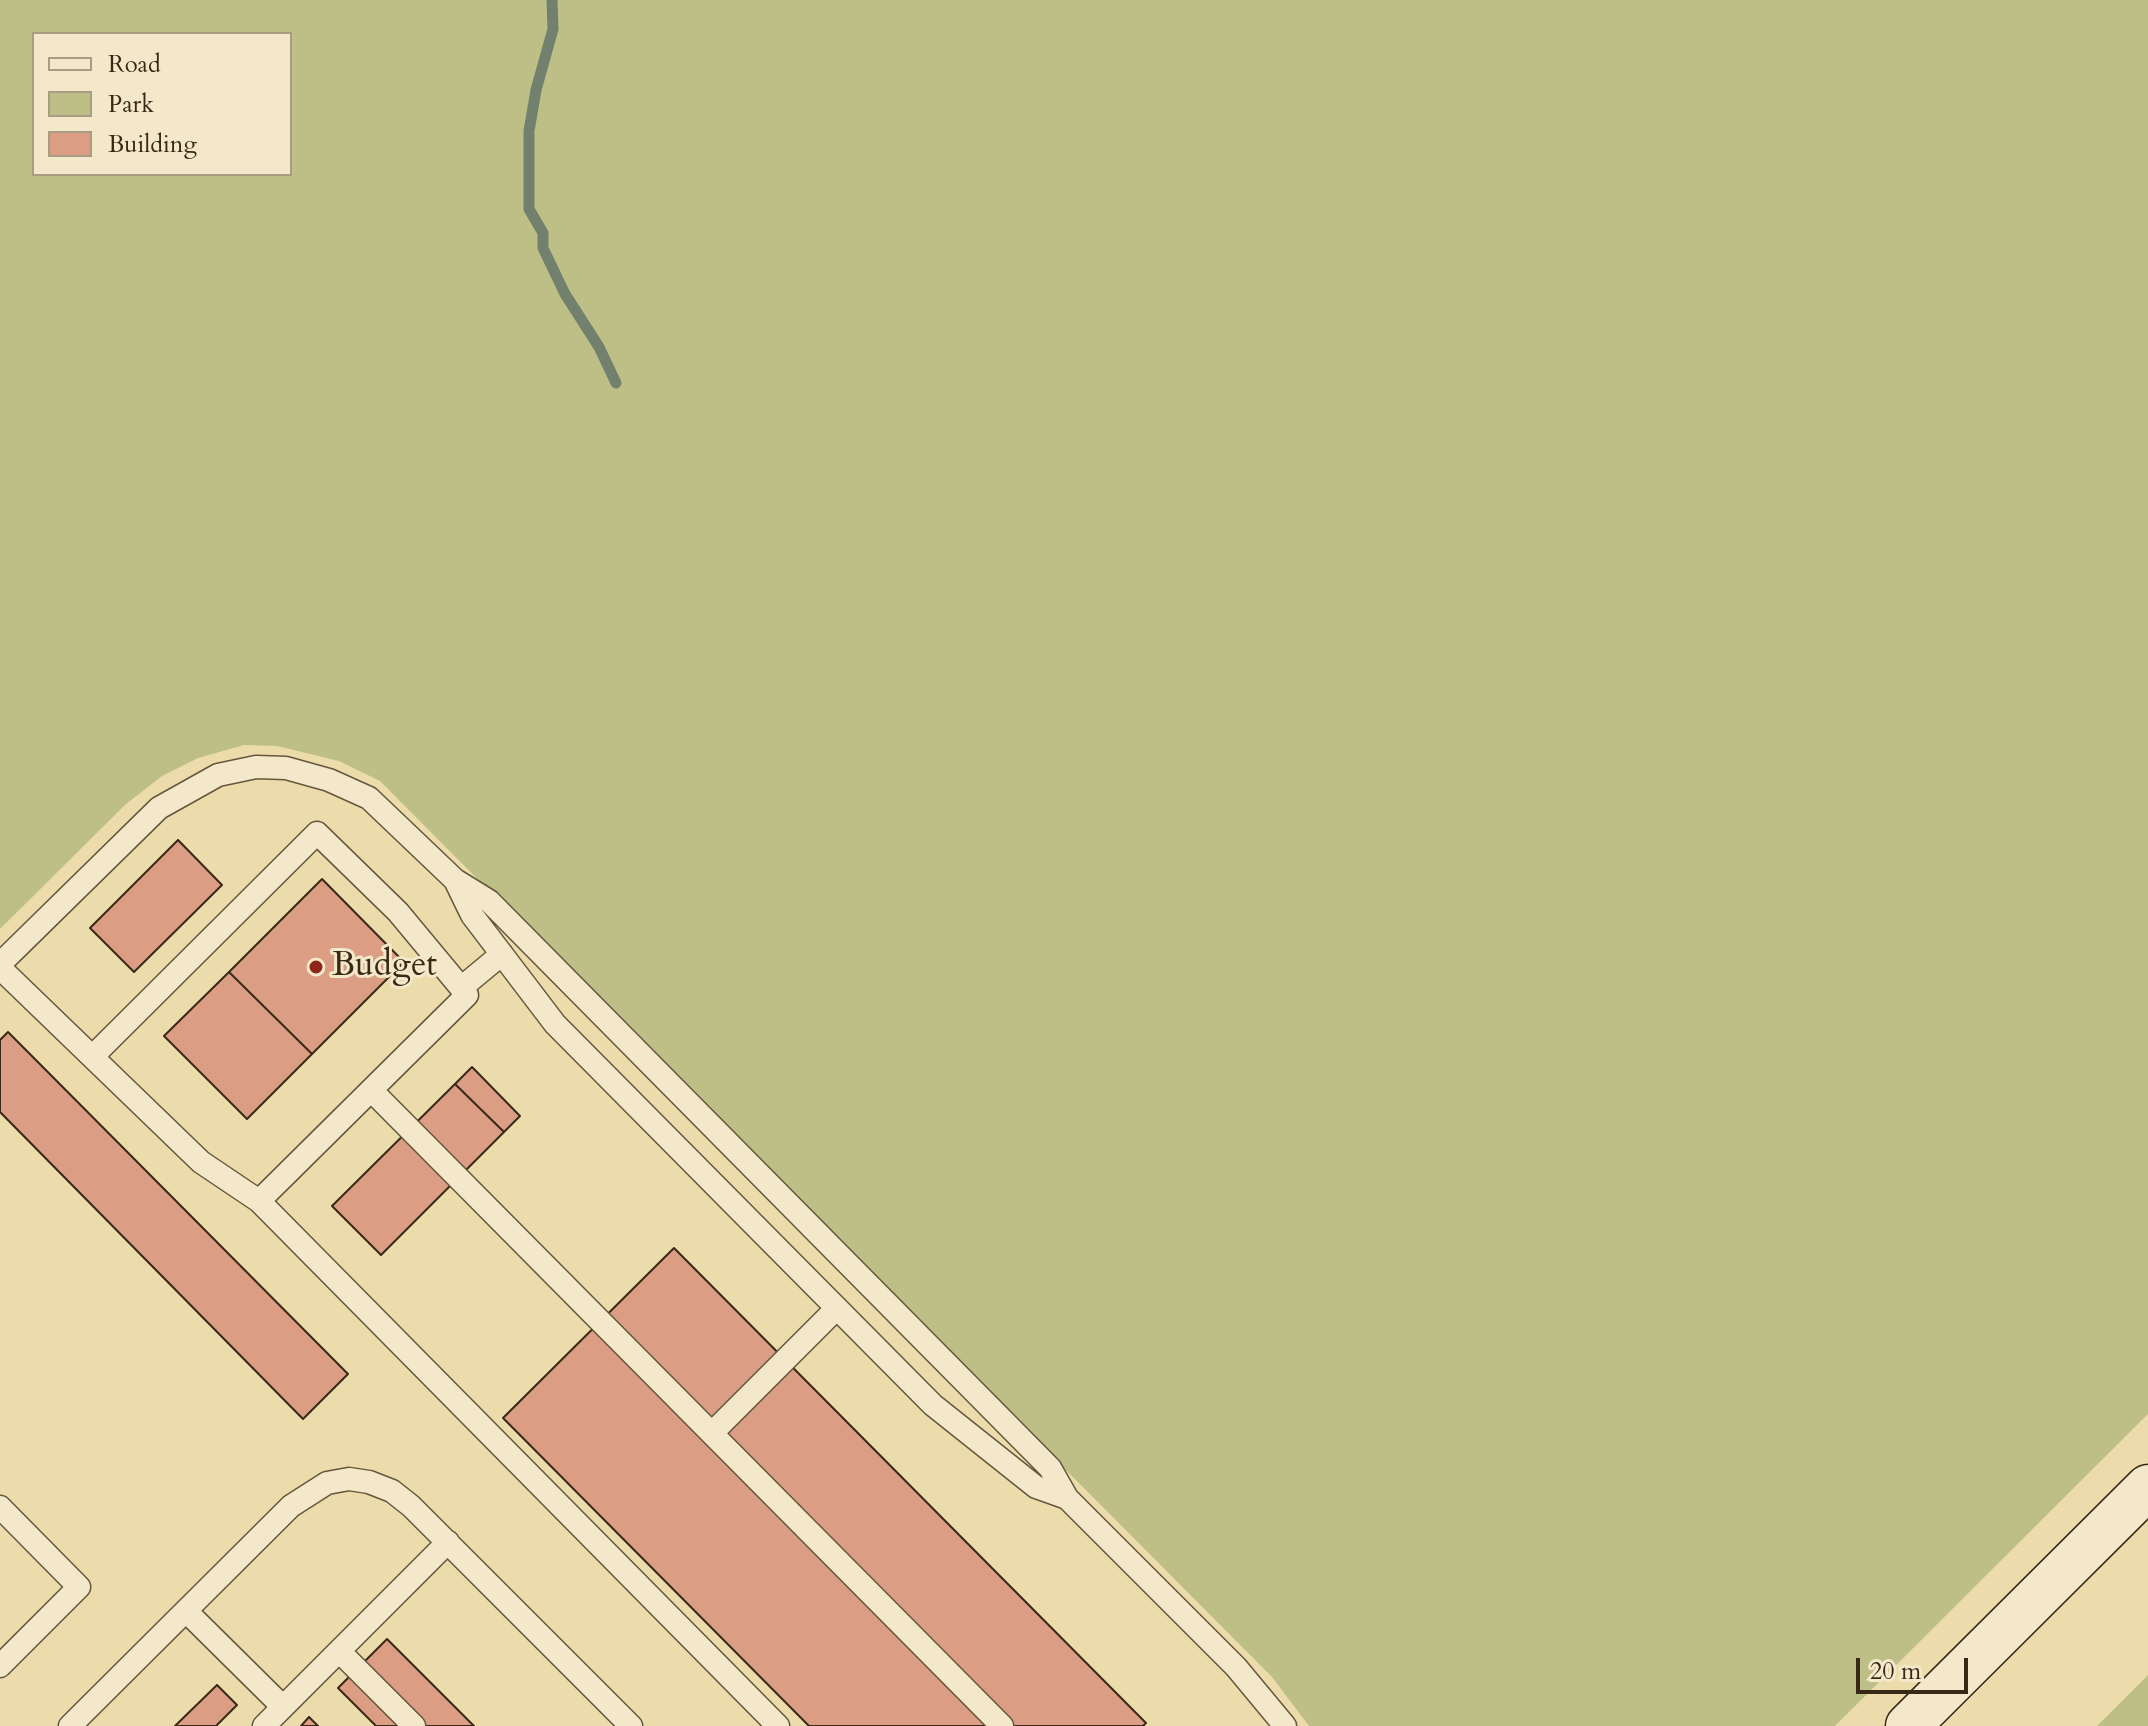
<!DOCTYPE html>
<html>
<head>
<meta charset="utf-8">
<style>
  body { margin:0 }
  #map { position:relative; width:2148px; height:1726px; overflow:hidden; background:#ecdcac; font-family:Cardo,serif }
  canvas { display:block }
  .legend { position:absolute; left:32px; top:32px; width:260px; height:144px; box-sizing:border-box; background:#f3e8c9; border:2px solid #a89c82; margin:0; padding:10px 14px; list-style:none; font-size:24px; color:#382917 }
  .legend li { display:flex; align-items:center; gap:16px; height:40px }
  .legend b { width:40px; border:2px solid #a89c82 }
  .scale { position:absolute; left:1856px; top:1658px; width:112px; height:36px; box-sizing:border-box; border:4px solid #382917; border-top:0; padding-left:10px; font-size:24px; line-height:28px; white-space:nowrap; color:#382917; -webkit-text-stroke:6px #f3e8c9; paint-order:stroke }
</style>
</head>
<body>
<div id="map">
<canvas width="2148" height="1726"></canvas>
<ul class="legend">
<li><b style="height:10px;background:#f3e8c9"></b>Road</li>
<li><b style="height:22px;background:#bdbf86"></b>Park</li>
<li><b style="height:22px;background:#db9d83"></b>Building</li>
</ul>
<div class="scale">20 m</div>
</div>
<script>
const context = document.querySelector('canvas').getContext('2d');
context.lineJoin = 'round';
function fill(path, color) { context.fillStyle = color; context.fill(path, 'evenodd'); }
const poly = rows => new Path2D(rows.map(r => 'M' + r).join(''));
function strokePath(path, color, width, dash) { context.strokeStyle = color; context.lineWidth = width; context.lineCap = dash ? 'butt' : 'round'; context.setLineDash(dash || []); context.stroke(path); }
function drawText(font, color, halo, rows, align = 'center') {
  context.font = font + ' Cardo,serif'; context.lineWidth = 6; context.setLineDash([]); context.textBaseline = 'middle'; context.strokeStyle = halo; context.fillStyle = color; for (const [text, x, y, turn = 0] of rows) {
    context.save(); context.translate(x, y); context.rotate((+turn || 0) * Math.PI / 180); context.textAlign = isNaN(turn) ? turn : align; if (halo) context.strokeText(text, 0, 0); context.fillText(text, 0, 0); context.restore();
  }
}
fill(poly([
  [0,0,2148,0,2148,1414,1835,1726,1309,1726,1272,1677,380,781,339,761,277,746,244,745,198,758,162,776,126,804,0,929],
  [34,34,290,34,290,174,34,174],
  [2148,1675,2148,1726,2097,1726]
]), '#bdbf86');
strokePath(poly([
  [552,0,553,29,536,90,529,131,529,209,543,233,543,248,565,294,599,347,616,383]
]), '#72816d', 11);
const building = poly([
  [178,840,222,885,134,972,90,928,178,840],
  [322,879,404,962,312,1054,229,972,322,879],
  [229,972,312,1054,247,1119,164,1036,229,972],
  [8,1032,348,1374,303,1419,0,1112,0,1040,8,1032],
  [472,1067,520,1116,504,1132,455,1084,472,1067],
  [455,1084,504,1132,381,1255,332,1206,455,1084],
  [674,1248,1146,1723,1143,1726,809,1726,503,1418,674,1248],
  [387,1639,474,1726,376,1726,338,1688,387,1639],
  [217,1685,237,1705,216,1726,175,1726,217,1685],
  [309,1717,318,1726,301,1726,309,1717]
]);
fill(building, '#db9d83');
strokePath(building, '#382917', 2);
const lane = poly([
  [455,880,472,915,555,1024,933,1405,1036,1487,1067,1498],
  [0,964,159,808,218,775,256,767,286,768,329,780,369,798,455,880,489,901,1050,1468,1067,1498,1236,1667,1285,1726],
  [0,968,201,1162,259,1201,778,1726],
  [461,988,502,954],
  [94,1055,317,833,398,912,467,995,259,1201],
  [371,1090,1002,1726],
  [712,1433,837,1308],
  [0,1507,79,1587,0,1666],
  [186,1611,283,1707],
  [339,1651,414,1726],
  [70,1726,291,1506,327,1483,349,1479,369,1482,392,1491,411,1506,631,1726],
  [264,1726,448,1542]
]);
const secondary = poly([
  [1908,1726,2148,1487]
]);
strokePath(lane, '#65563c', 25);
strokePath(secondary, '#382917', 47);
strokePath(lane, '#f3e8c9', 22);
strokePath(secondary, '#f3e8c9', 44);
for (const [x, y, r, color] of [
  [316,967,8,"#8f2418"]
]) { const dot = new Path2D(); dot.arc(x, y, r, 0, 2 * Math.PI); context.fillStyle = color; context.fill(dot); strokePath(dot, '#f3e8c9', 3); }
drawText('34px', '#382917', '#f3e8c9', [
  ["Budget",332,967]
], 'left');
</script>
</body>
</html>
